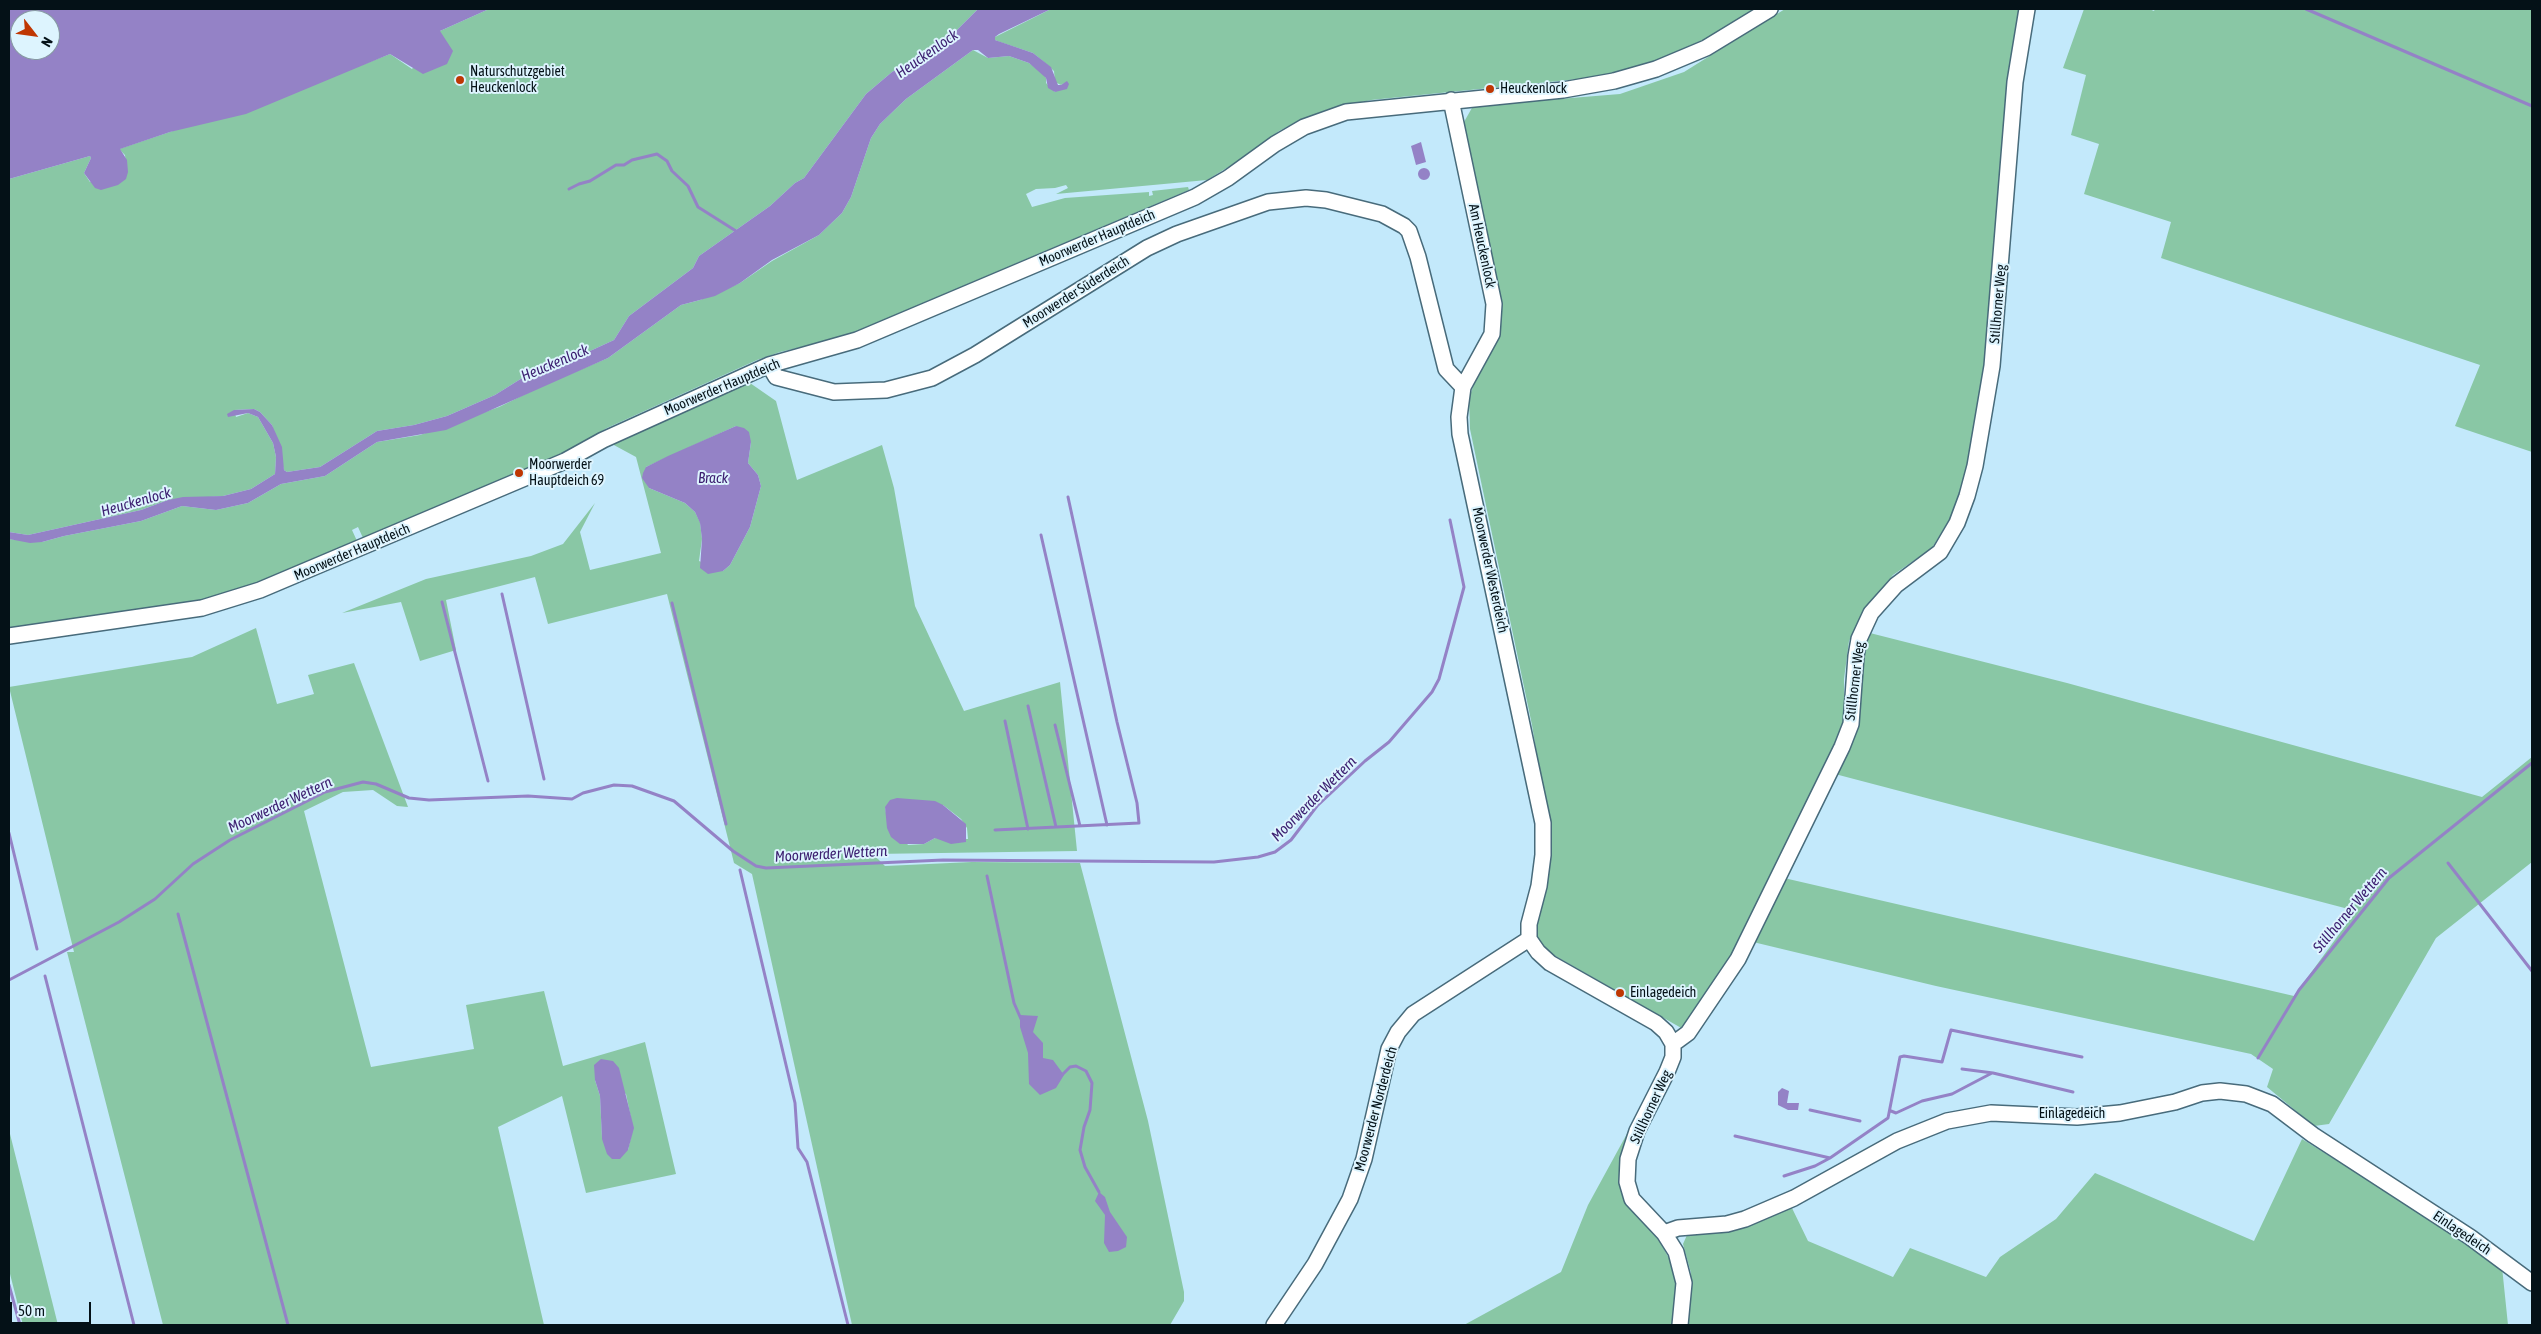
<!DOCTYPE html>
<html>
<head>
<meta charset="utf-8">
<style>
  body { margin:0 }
  #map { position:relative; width:2541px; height:1334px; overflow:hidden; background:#c3e9fb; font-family:"Asap Condensed",sans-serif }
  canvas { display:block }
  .frame { position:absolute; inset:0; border:10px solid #041117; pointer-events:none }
  .north { position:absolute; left:10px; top:10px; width:50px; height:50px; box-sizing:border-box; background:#ddf4fe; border:1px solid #8699a2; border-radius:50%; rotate:120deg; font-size:14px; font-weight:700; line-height:20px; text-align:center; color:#041117 }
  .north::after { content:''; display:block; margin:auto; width:18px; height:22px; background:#bf3703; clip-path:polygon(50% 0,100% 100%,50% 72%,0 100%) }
  .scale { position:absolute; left:10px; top:1302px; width:81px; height:22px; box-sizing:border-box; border:2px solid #041117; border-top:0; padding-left:6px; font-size:15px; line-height:18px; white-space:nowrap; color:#041117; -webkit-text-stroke:4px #ddf4fe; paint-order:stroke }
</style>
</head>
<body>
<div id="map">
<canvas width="2541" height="1334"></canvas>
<div class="frame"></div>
<div class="north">N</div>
<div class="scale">50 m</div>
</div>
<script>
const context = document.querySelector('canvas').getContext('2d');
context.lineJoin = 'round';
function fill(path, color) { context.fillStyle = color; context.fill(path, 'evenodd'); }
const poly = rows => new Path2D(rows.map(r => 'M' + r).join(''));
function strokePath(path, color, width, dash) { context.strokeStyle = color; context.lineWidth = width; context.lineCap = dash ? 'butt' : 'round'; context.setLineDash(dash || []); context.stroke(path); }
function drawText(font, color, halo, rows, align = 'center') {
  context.font = font + ' "Asap Condensed",sans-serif'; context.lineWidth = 4; context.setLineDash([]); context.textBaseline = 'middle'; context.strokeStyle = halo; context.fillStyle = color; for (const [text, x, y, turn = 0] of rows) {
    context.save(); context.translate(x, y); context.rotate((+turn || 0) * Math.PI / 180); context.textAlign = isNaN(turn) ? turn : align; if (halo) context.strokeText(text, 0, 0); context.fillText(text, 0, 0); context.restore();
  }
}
fill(poly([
  [489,9,978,9,948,39,892,72,866,94,804,178,795,183,770,206,699,256,693,268,629,316,614,340,577,357,535,370,495,395,447,416,414,425,377,431,320,467,287,472,284,470,272,425,260,412,254,409,234,410,236,417,248,413,258,417,273,443,276,457,275,474,251,489,223,496,168,500,141,510,28,535,9,532,9,179,90,156,91,158,84,173,90,182,126,165,125,155,119,149,313,84,390,54,412,69,440,31],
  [1051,9,1756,9,1705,39,1680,50,1651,63,1598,77,1371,100,1326,110,1300,120,1279,131,1238,161,1207,180,1056,194,1068,188,1066,185,1055,188,1036,189,1026,194,1032,207,1065,198,1149,192,1149,196,1153,195,1152,191,1188,187,1189,190,864,328,839,338,780,352,757,360,607,428,569,450,363,538,358,527,352,530,357,541,266,580,214,600,9,630,9,539,42,542,64,536,141,521,182,506,216,510,248,503,281,484,325,476,377,442,420,435,499,407,544,385,608,358,681,305,700,300,740,283,772,261,819,235,842,213,851,197,871,138,880,124,906,99,973,50,988,58,1009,56,1029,63,1043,73,1046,78,1046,83,1055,92,1064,83,1061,85,1055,82,1054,71,1044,62,1033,53,1000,42,995,40,995,37],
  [1785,9,2022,9,1985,365,1964,483,1951,517,1932,548,1893,575,1865,609,1849,641,1844,679,1844,719,1831,757,1742,940,1683,1029,1545,950,1538,941,1535,928,1548,822,1532,725,1470,429,1469,398,1478,373,1492,350,1500,323,1501,302,1464,122,1473,106,1620,94,1684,72],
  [2084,9,2149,9,2154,11,2155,9,2532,9,2532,452,2455,426,2480,365,2161,258,2171,222,2084,194,2099,144,2071,135,2086,75,2063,68],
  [750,383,776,401,797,480,882,445,894,488,915,606,964,711,1060,682,1077,851,873,854,885,866,972,862,1080,863,1148,1121,1184,1292,1184,1301,1170,1325,852,1325,752,874,734,863,667,594,548,624,535,577,446,600,456,650,420,661,401,602,342,613,426,579,531,556,563,544,595,503,580,532,590,570,661,553,636,457,612,444],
  [736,426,751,442,748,463,758,475,761,486,750,527,730,565,723,571,699,561,702,539,700,522,695,512,685,503,649,488,646,467],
  [943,805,961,819,967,828,968,839,935,838,924,844,908,845,886,813,885,807],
  [256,628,277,704,314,694,308,675,354,663,408,807,397,806,373,790,343,792,304,811,371,1067,474,1049,466,1005,544,991,563,1066,645,1042,676,1174,586,1193,562,1096,498,1127,544,1325,163,1325,67,952,74,952,9,687,192,657],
  [595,1080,626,1094,633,1128,628,1150,602,1138,600,1096],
  [1866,632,2067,683,2482,797,2532,757,2532,862,2436,938,2329,1124,2314,1126,2267,1087,2273,1069,2251,1054,1936,986,1753,942,1784,878,2294,996,2356,911,1835,774,1858,714],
  [1658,1077,1622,1155,1625,1200,1660,1242,1677,1273,1673,1325,1464,1325,1561,1272,1588,1205],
  [9,1130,58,1325,23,1325,9,1270],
  [2302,1139,2472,1244,2502,1267,2508,1325,1687,1325,1691,1273,1683,1244,1687,1235,1730,1229,1791,1206,1808,1241,1893,1277,1910,1248,1986,1277,2000,1257,2056,1219,2095,1173,2254,1241]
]), '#89c7a5');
fill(poly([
  [9,9,489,9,440,31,453,51,447,64,423,74,390,54,246,114,170,132,120,149,127,160,128,172,126,179,118,185,101,190,95,188,84,173,91,158,90,156,9,179],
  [20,20,50,20,50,50,20,50],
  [978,9,1051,9,999,34,995,37,995,40,1033,53,1051,67,1058,85,1061,85,1067,81,1069,84,1067,89,1055,92,1048,88,1046,78,1029,63,1009,56,988,58,978,50,973,50,906,99,880,124,871,138,851,197,842,213,819,235,772,260,740,283,715,296,681,305,608,358,446,430,377,442,325,476,281,484,248,503,216,510,182,506,141,521,64,536,42,542,30,543,9,539,9,532,28,535,141,510,168,500,183,497,223,496,251,489,275,474,276,457,273,443,258,417,248,413,228,417,227,414,234,410,254,409,260,412,272,425,282,447,284,470,287,472,320,467,377,431,414,425,447,416,495,395,535,370,577,357,614,340,629,316,693,268,699,256,770,206,795,183,804,178,866,94,892,72,948,39],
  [1421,142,1426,162,1416,165,1411,146],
  '1418 174a6 6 0 1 1 12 0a6 6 0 1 1-12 0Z',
  [736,426,744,428,749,432,751,442,748,463,758,475,761,486,750,527,730,565,723,571,708,574,700,568,702,539,700,523,695,512,685,503,649,488,642,478,643,473,646,467,668,456],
  [897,798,935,801,943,805,966,824,966,842,951,844,935,838,924,844,900,844,891,837,887,828,885,807,890,800],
  [1020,1015,1038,1016,1033,1032,1043,1043,1043,1058,1053,1060,1064,1075,1056,1088,1040,1095,1029,1084,1028,1053,1020,1027],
  [601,1059,613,1061,619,1068,634,1128,628,1150,620,1159,612,1159,607,1154,602,1139,600,1096,595,1080,594,1065],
  [1782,1088,1789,1091,1787,1103,1799,1103,1798,1110,1788,1110,1778,1105,1778,1092],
  [1099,1192,1105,1197,1110,1212,1127,1237,1126,1247,1118,1251,1109,1252,1104,1243,1105,1215,1095,1201]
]), '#9482c6');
strokePath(poly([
  [2306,9,2532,106],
  [569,189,579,184,590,181,616,165,624,165,632,160,657,154,667,161,672,171,688,186,698,207,736,231],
  [1041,535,1107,825],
  [502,594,544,779],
  [442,602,488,781],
  [672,603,726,824],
  [1028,706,1056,827],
  [1005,721,1028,829],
  [1055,725,1080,826],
  [995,830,1139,823,1137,803,1117,722,1068,497],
  [9,833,37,949],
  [2448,863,2532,971],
  [740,870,795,1103,798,1148,807,1162,848,1325],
  [987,876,1014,1003,1021,1019],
  [178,914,288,1325],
  [45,976,134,1325],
  [9,980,119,922,155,899,193,864,230,840,325,792,363,782,376,784,409,798,429,800,528,796,572,799,583,793,614,785,632,786,674,801,733,851,756,866,766,868,943,860,1214,862,1258,857,1275,852,1291,840,1317,806,1365,761,1389,742,1432,692,1439,679,1464,587,1450,520],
  [2258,1058,2299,990,2389,878,2532,763],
  [1962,1069,1993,1073,2073,1092],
  [1062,1075,1070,1067,1076,1066,1086,1071,1092,1083,1090,1110,1084,1127,1080,1150,1085,1167,1099,1192],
  [1810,1110,1860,1121],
  [1891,1111,1896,1113,1922,1101,1952,1094,1992,1073],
  [1735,1136,1830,1158],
  [1784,1176,1815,1166,1830,1158,1888,1118,1900,1057,1904,1056,1942,1062,1951,1030,2082,1057],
  [9,1285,20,1325]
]), '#9482c6', 3);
const minor = poly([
  [1451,100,1494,304,1492,334,1463,387,1459,417,1460,434,1543,823,1543,855,1539,886,1529,924,1529,939,1538,952,1550,963,1656,1023,1666,1032,1673,1044],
  [769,365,776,377,834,392,886,390,932,378,975,355,1147,248,1177,234,1268,202,1306,198,1326,200,1382,214,1404,226,1409,231,1418,257,1446,369,1463,387],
  [9,636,202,608,260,590,565,461,603,440,769,365,857,340,1195,197,1228,178,1275,144,1304,127,1346,112,1563,90,1614,81,1656,69,1706,48,1770,9],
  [1673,1044,1688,1033,1738,959,1842,747,1851,724,1856,656,1859,639,1871,613,1896,585,1940,552,1957,523,1967,496,1975,466,1992,366,2015,82,2027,9],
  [1673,1044,1673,1057,1667,1072,1637,1131,1628,1159,1627,1182,1632,1199,1664,1233,1676,1252,1684,1283,1680,1325],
  [1664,1233,1678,1228,1727,1224,1745,1219,1794,1198,1897,1141,1947,1121,1991,1113,2077,1117,2120,1113,2175,1102,2202,1093,2220,1091,2246,1094,2272,1104,2313,1135,2470,1237,2532,1283],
  [1274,1325,1315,1264,1350,1199,1364,1159,1389,1049,1398,1032,1413,1014,1529,939]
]);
strokePath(minor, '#486b7b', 18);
strokePath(minor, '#fff', 15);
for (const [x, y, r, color] of [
  [460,80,5,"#bf3703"],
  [1490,89,5,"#bf3703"],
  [519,473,5,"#bf3703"],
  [1620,993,5,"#bf3703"]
]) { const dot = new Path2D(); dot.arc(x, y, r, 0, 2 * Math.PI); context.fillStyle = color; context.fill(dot); strokePath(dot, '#ddf4fe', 2); }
drawText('14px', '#041117', '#ddf4fe', [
  ["Naturschutzgebiet",470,72],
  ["Heuckenlock",470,88],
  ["Heuckenlock",1500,89],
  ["Moorwerder",529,465],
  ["Hauptdeich 69",529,481],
  ["Einlagedeich",1630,993]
], 'left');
drawText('14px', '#041117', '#ddf4fe', [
  ["Moorwerder Hauptdeich",1097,238,-23],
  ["Am Heuckenlock",1482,246,78],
  ["Moorwerder Süderdeich",1076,292,-32],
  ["Stillhorner Weg",1998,304,-85],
  ["Moorwerder Hauptdeich",722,387,-23],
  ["Moorwerder Hauptdeich",352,552,-23],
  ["Moorwerder Westerdeich",1490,570,78],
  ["Stillhorner Weg",1855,681,-83],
  ["Stillhorner Weg",1651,1107,-65],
  ["Moorwerder Norderdeich",1376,1109,-75],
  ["Einlagedeich",2072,1114],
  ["Einlagedeich",2462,1233,34]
]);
drawText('italic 15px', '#3d2071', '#ddf4fe', [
  ["Heuckenlock",927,54,-35],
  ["Heuckenlock",555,363,-23],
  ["Brack",713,478],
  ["Heuckenlock",136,502,-16],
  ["Moorwerder Wettern",1314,799,-45],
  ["Moorwerder Wettern",280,805,-25],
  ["Moorwerder Wettern",831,854,-3],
  ["Stillhorner Wettern",2350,910,-50]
]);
</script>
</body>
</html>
